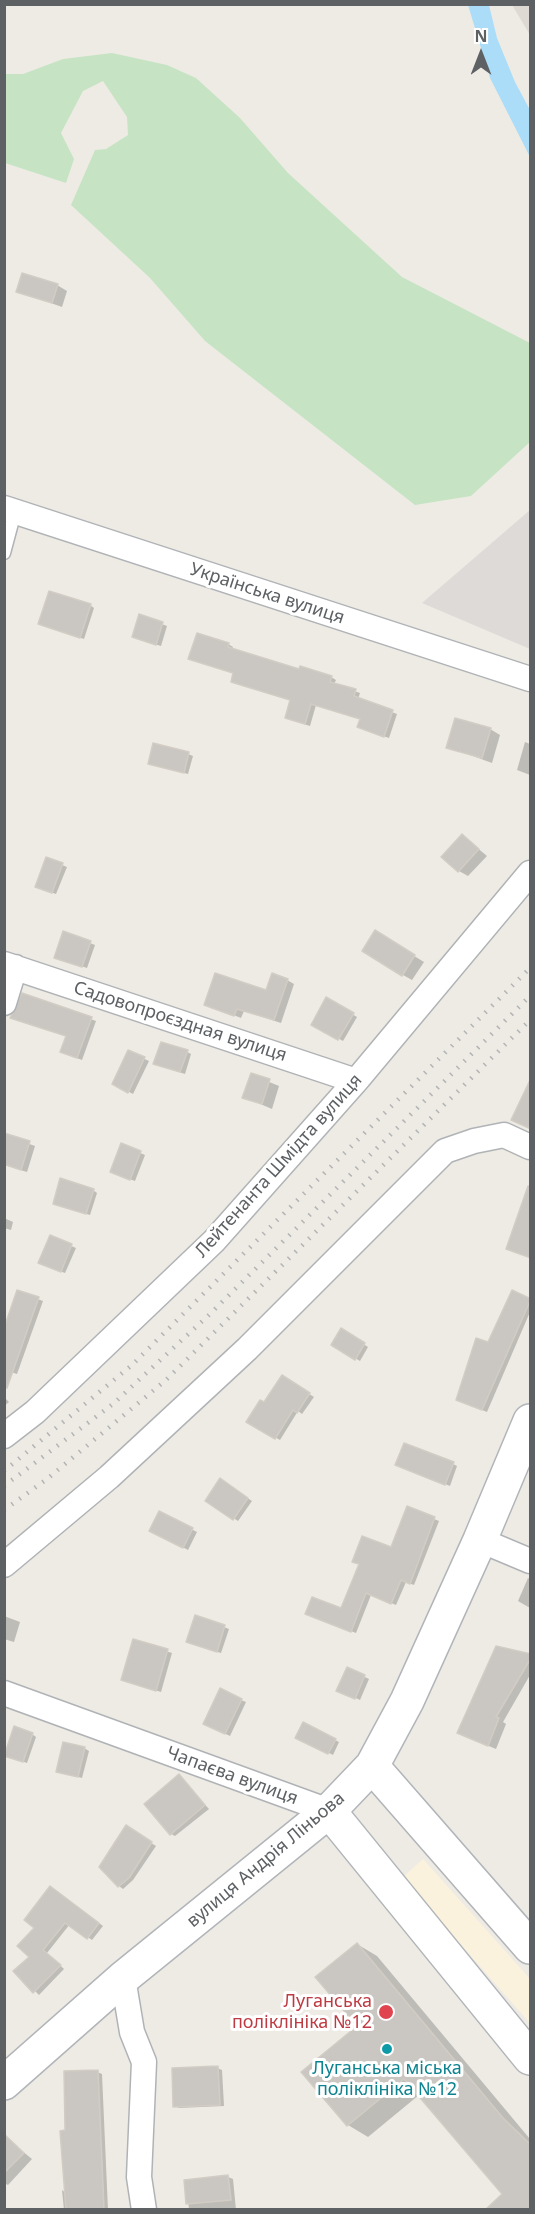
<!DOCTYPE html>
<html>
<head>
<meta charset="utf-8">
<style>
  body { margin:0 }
  #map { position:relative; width:535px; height:2214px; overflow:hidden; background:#eeebe5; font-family:"Noto Sans",sans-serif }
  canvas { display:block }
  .frame { position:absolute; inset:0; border:6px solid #5d6164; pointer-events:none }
  .north { position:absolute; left:451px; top:24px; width:60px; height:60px; -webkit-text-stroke:4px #fff; paint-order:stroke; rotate:0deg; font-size:16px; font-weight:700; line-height:24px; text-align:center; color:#5d6164 }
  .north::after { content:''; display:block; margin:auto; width:21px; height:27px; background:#5d6164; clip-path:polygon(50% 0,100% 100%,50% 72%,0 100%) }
</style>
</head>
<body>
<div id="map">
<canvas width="535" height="2214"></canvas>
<div class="frame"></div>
<div class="north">N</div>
</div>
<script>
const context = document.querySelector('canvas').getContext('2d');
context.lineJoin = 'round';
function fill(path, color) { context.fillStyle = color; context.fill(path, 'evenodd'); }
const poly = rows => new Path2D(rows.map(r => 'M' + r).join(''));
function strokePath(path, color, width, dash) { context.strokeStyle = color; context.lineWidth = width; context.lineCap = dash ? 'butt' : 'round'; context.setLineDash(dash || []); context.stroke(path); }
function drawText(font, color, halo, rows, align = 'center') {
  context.font = font + ' "Noto Sans",sans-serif'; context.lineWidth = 6; context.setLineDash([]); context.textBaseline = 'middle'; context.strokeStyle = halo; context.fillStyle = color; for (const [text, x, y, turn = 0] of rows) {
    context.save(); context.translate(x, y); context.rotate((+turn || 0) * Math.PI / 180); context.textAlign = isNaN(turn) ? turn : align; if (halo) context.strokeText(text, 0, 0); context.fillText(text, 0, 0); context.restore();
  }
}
fill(poly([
  [423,1859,530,1979,530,2023,402,1878]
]), '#fbf2dd');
fill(poly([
  [530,510,530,649,422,603]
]), '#dddad7');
fill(poly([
  [512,5,530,5,530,35]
]), '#dedad3');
fill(poly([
  [112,53,167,65,196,78,240,118,288,173,402,277,530,343,530,442,471,496,415,505,205,341,150,278,71,205,95,150,106,149,128,135,127,117,103,81,83,91,61,133,74,159,66,183,5,163,5,74,23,74,63,59]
]), '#c6e4c3');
fill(poly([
  [468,5,489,5,497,38,515,82,530,110,530,157,490,78]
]), '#abddf8');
fill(poly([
  [57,285,67,291,62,307,17,291],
  [90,605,94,608,84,639,40,624],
  [140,616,167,626,161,646,138,639],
  [228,644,233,647,232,650,300,671,331,677,336,680,334,684,360,693,358,699,397,714,389,738,363,729,361,719,316,705,310,726,291,720,287,718,292,700,235,673,195,661],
  [490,729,500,735,492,763,448,747],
  [525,742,530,744,530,775,517,770],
  [188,754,193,756,188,774,149,763],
  [463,836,487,856,468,876,459,871],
  [62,865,67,867,56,894,42,889],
  [64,933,95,945,87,968,60,959],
  [385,938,424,962,412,980,403,975],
  [287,980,294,984,281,1023,244,1011,241,1018,206,1004,267,992],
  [23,995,96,1021,82,1060,66,1054,67,1036,12,1018],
  [327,999,357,1017,343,1041,313,1024],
  [129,1052,149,1061,133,1094,114,1084],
  [187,1052,191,1054,185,1074,160,1066],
  [252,1075,279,1086,272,1109,244,1097],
  [4,1135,35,1146,27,1172,4,1165],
  [122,1145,145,1155,135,1181,116,1174],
  [93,1190,97,1193,90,1215,59,1205],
  [4,1218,13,1222,11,1230,4,1228],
  [50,1237,76,1248,65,1273,44,1265],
  [18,1292,43,1301,17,1374,4,1370],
  [530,1300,530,1312,487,1412,462,1402,489,1344],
  [341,1330,368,1347,360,1361,333,1345],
  [283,1377,314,1397,302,1414,298,1411,280,1440,249,1422,265,1404],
  [4,1397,9,1402,4,1406],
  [453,1464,457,1466,450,1486,402,1467],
  [224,1483,252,1501,238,1521,207,1500],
  [159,1513,197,1532,188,1550,151,1530],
  [434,1519,439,1521,414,1585,406,1582,396,1605,371,1595,356,1633,311,1616,342,1610,392,1549],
  [528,1578,530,1579,530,1608,518,1601],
  [4,1616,20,1622,14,1642,4,1639],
  [196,1616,229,1629,221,1653,192,1644],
  [134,1641,172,1653,161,1692,123,1680],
  [530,1656,530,1675,503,1722,506,1724,496,1749,467,1737],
  [348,1669,369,1679,360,1700,343,1692],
  [241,1700,246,1702,230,1736,209,1726],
  [304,1724,339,1742,333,1755,297,1737],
  [32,1734,36,1737,27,1763,10,1757],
  [84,1748,89,1751,82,1778,58,1771],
  [179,1776,209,1809,175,1836,171,1834],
  [126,1827,156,1846,133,1880,123,1889,119,1886],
  [55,1890,103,1926,92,1940,70,1924,47,1953,64,1969,39,1995,15,1971,31,1957,36,1928],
  [357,1944,377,1956,530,2139,530,2210,504,2194,419,2095,368,2137,348,2125,359,2026],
  [217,2068,222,2070,224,2106,179,2108,175,2106],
  [97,2072,102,2074,108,2210,64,2210,62,2190,66,2193,67,2132],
  [6,2138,32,2159,8,2185,4,2183],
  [228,2177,233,2179,236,2210,189,2210,186,2181]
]), '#0003');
const building = poly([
  [22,273,58,284,52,303,16,292,22,273],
  [49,591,91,604,80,638,38,624,49,591],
  [139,614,163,622,156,645,132,637,139,614],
  [197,633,229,643,228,647,299,669,300,666,332,676,330,682,356,689,354,696,393,710,384,737,357,727,360,719,311,704,305,724,285,718,290,700,231,682,233,673,188,659,197,633],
  [455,718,491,728,482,758,446,748,455,718],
  [153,743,189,752,184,773,148,764,153,743],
  [462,834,479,849,458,872,441,857,462,834],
  [46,857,63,863,52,893,35,887,46,857],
  [375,930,415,955,402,976,362,951,375,930],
  [63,931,91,941,82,967,54,958,63,931],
  [215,973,266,990,272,973,288,979,274,1020,237,1009,234,1016,204,1005,215,973],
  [22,993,92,1017,77,1058,60,1052,66,1036,10,1018,22,993],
  [326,997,354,1013,338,1040,311,1025,326,997],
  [161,1042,188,1050,180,1072,153,1064,161,1042],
  [128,1050,145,1057,128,1093,112,1084,128,1050],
  [251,1073,270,1079,262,1104,242,1098,251,1073],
  [531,1078,531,1129,511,1120,531,1078],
  [4,1133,30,1141,21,1170,4,1164,4,1133],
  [121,1143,141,1151,130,1180,110,1172,121,1143],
  [60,1178,94,1189,86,1214,53,1204,60,1178],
  [528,1186,531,1186,531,1258,506,1249,528,1186],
  [50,1235,72,1244,61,1272,38,1263,50,1235],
  [17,1290,39,1297,7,1388,4,1388,4,1328,17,1290],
  [512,1290,531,1299,482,1410,456,1400,476,1338,488,1342,512,1290],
  [341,1328,365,1343,355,1360,331,1345,341,1328],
  [282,1375,310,1393,297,1413,293,1410,275,1439,246,1422,260,1400,264,1402,282,1375],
  [404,1443,454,1462,445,1485,395,1465,404,1443],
  [220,1478,248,1498,233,1520,205,1501,220,1478],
  [407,1506,435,1517,410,1584,401,1580,391,1604,366,1593,351,1632,305,1614,312,1597,341,1608,359,1564,352,1562,362,1536,391,1547,407,1506],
  [159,1511,193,1528,183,1548,149,1531,159,1511],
  [195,1615,225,1625,217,1652,186,1642,195,1615],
  [133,1639,168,1649,156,1691,121,1680,133,1639],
  [496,1646,531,1654,531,1658,496,1717,499,1718,488,1746,457,1733,496,1646],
  [347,1667,365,1675,355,1699,336,1691,347,1667],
  [220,1688,242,1699,225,1734,203,1724,220,1688],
  [303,1722,336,1739,328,1754,295,1738,303,1722],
  [14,1726,33,1733,23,1762,4,1756,14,1726],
  [63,1742,85,1747,78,1777,56,1772,63,1742],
  [179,1774,205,1805,170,1835,144,1804,179,1774],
  [126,1825,152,1842,129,1878,118,1887,99,1867,126,1825],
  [50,1886,99,1923,87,1939,65,1923,43,1950,61,1965,33,1993,13,1971,29,1957,17,1946,34,1928,24,1920,50,1886],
  [357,1943,503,2118,531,2145,531,2210,485,2210,502,2194,404,2079,347,2126,301,2072,357,2026,315,1977,357,1943],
  [218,2066,220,2105,173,2107,172,2068,218,2066],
  [98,2070,104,2210,66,2210,60,2131,65,2130,64,2071,98,2070],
  [4,2134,24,2153,4,2173,4,2134],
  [228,2175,231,2200,186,2204,184,2180,228,2175]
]);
fill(building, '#cac6c1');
strokePath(building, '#d2cdc4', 1.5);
const lane = poly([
  [4,553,15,512]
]);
const street = poly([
  [4,508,530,679],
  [4,964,356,1081],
  [4,1003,15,967],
  [4,1436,35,1412,214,1241,356,1081,530,873],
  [480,1540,530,1561],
  [4,1565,109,1477,247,1349,445,1151,474,1141,504,1135,530,1147],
  [4,1693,329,1811],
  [123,1978,132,2032,144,2062,139,2177,144,2210]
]);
const secondary = poly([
  [372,1766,530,1947],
  [329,1811,530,2058],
  [4,2083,123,1978,329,1811,372,1766,407,1701,480,1540,530,1421]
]);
strokePath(lane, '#b0b3b6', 15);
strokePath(street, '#b0b3b6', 27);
strokePath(secondary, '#b1b5b9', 36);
strokePath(lane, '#fff', 12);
strokePath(street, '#fff', 24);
strokePath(secondary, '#fff', 33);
strokePath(poly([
  [4,1471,132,1365,530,968],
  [4,1486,113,1404,210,1314,530,996],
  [4,1510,47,1479,166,1380,530,1020]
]), '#b3b4b4', 4.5, [1.5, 8]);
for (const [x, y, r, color] of [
  [386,2012,8,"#e0444e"],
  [387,2049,6,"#0f9aa8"]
]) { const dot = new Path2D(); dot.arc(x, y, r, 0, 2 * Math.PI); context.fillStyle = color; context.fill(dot); strokePath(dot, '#fff', 2); }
drawText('18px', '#5d6164', '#fff', [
  ["Українська вулиця",267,594,18],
  ["Садовопроєздная вулиця",180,1022,18],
  ["Лейтенанта Шмідта вулиця",279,1166,-48],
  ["Чапаєва вулиця",232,1776,20],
  ["вулиця Андрія Ліньова",266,1860,-40]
]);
drawText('18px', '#be3a42', '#fff', [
  ["Луганська",372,2002],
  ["поліклініка №12",372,2023]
], 'right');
drawText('18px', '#0d838f', '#fff', [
  ["Луганська міська",387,2069],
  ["поліклініка №12",387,2090]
]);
</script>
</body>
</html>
